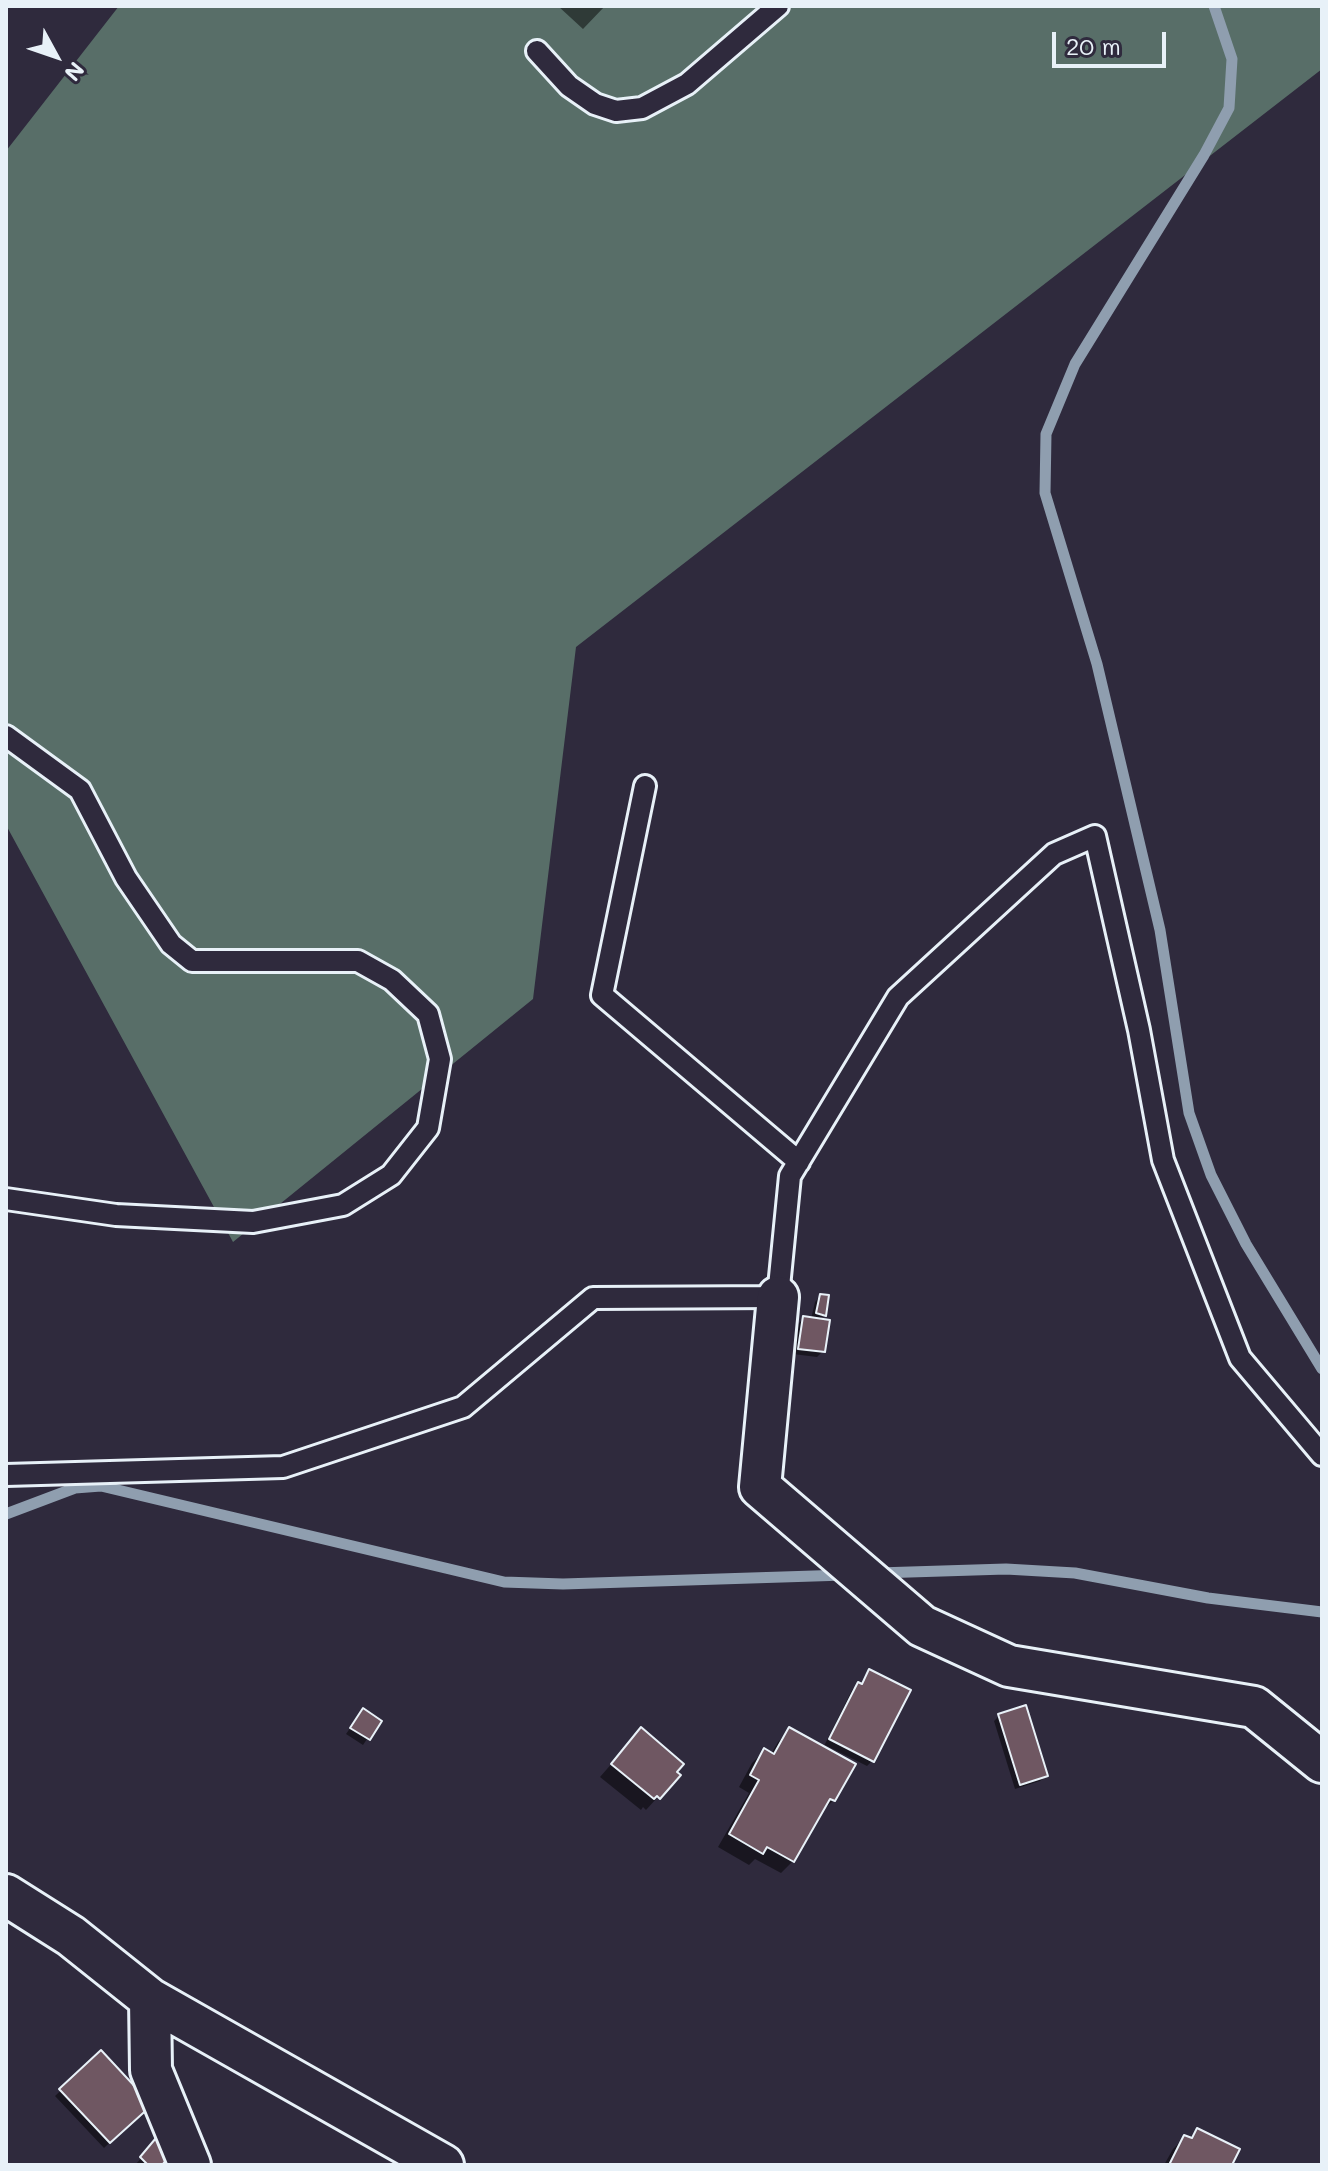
<!DOCTYPE html>
<style>
body{margin:0}
#map{position:relative;width:1328px;height:2171px;overflow:hidden;background:#2f2a3d;font-family:Mali,sans-serif}
canvas{display:block}
.frame{position:absolute;inset:0;border:8px solid #e8f1f8;pointer-events:none}
.north{position:absolute;left:16px;top:16px;width:80px;height:80px;-webkit-text-stroke:6px #2f2a3d;paint-order:stroke;rotate:130deg;font-size:22px;font-weight:700;line-height:32px;text-align:center;color:#e8f1f8}
.north::after{content:'';display:block;margin:auto;width:28px;height:36px;background:#e8f1f8;clip-path:polygon(50% 0,100% 100%,50% 72%,0 100%)}
.scale{position:absolute;left:1052px;top:32px;width:114px;height:36px;box-sizing:border-box;border:4px solid #e8f1f8;border-top:0;padding-left:10px;font-size:24px;line-height:28px;white-space:nowrap;color:#e8f1f8;-webkit-text-stroke:6px #2f2a3d;paint-order:stroke}
</style>
<div id="map">
<canvas width="1328" height="2171"></canvas>
<div class="frame"></div>
<div class="north">N</div>
<div class="scale">20 m</div>
</div>
<script>
const context = document.querySelector('canvas').getContext('2d');
context.lineJoin = 'round';
function paint(path, color) {
  context.fillStyle = color;
  context.fill(path, 'evenodd');
}
function trace(path, color, width, dash) {
  context.strokeStyle = color;
  context.lineWidth = width;
  context.lineCap = dash ? 'butt' : 'round';
  context.setLineDash(dash || []);
  context.stroke(path);
}
paint(new Path2D(`
 M119,6H1322V69L576,647L533,999L233,1242L6,825V151Z`), '#586e68');
paint(new Path2D(`
 M558,6H605L583,29Z
 M820,1296L824,1315L818,1320L823,1351L817,1357L793,1354L798,1324L804,1318L811,1319L815,1302Z
 M869,1671L873,1760L867,1766L825,1745L824,1748L834,1800L821,1812L793,1861L781,1873L755,1859L749,1865L718,1847L749,1793L739,1787L752,1763L764,1751L771,1754L778,1742L790,1730L823,1748L852,1690L858,1684L860,1685Z
 M999,1716L1046,1776L1040,1781L1015,1789L994,1721Z
 M358,1717L379,1721L363,1745L346,1734Z
 M641,1730L678,1775L646,1810L643,1807L641,1810L600,1777Z
 M101,2053L149,2105L104,2148L55,2096Z
 M1197,2130L1230,2165H1164L1173,2149L1185,2137L1189,2139Z
 M156,2141L159,2165H137L136,2164Z`), '#0007');
trace(new Path2D(`
 M1214,6L1232,59L1229,108L1204,155L1075,364L1046,434L1045,493L1097,664L1160,930L1189,1113L1211,1175L1246,1244L1322,1369
 M6,1514L75,1488L101,1486L504,1582L563,1584L845,1575
 M878,1573L1006,1569L1075,1573L1208,1598L1322,1612`), '#8f9eaf', 11);
const building = new Path2D(`
 M820,1294L829,1295L826,1316L816,1313Z
 M803,1316L830,1320L825,1352L798,1349Z
 M869,1669L911,1690L874,1762L829,1739L858,1682L862,1684Z
 M1026,1705L1048,1776L1020,1785L998,1714Z
 M363,1708L382,1721L370,1740L350,1728Z
 M641,1727L684,1764L677,1772L681,1775L660,1799L657,1796L654,1799L611,1764Z
 M789,1727L856,1764L835,1801L830,1799L794,1862L767,1847L763,1854L729,1834L759,1780L750,1775L764,1748L774,1754Z
 M101,2050L152,2105L110,2143L59,2089Z
 M1197,2128L1240,2149L1232,2165H1169L1184,2135L1192,2138Z
 M156,2138L173,2153L162,2165H148L140,2157Z`);
paint(building, '#6f5762');
trace(building, '#e8f1f8', 2);
const lane = new Path2D(`
 M537,51L569,86L595,104L616,111L642,108L687,84L778,6
 M6,736L80,790L126,878L171,944L192,961H358L392,980L428,1014L440,1059L428,1128L391,1175L343,1205L253,1222L116,1215L6,1199
 M645,786L602,995L799,1162
 M6,1475L283,1467L463,1407L593,1298L778,1297L790,1176L898,997L1054,854L1095,836L1139,1030L1163,1160L1240,1358L1322,1455`);
const street = new Path2D(`
 M778,1297L760,1487L922,1626L1009,1666L1254,1707L1322,1762
 M6,1895L71,1936L150,1999L443,2165
 M150,1999L151,2070L190,2165`);
trace(lane, '#e8f1f8', 26);
trace(street, '#e8f1f8', 46);
trace(lane, '#2f2a3d', 20);
trace(street, '#2f2a3d', 40);
</script>
